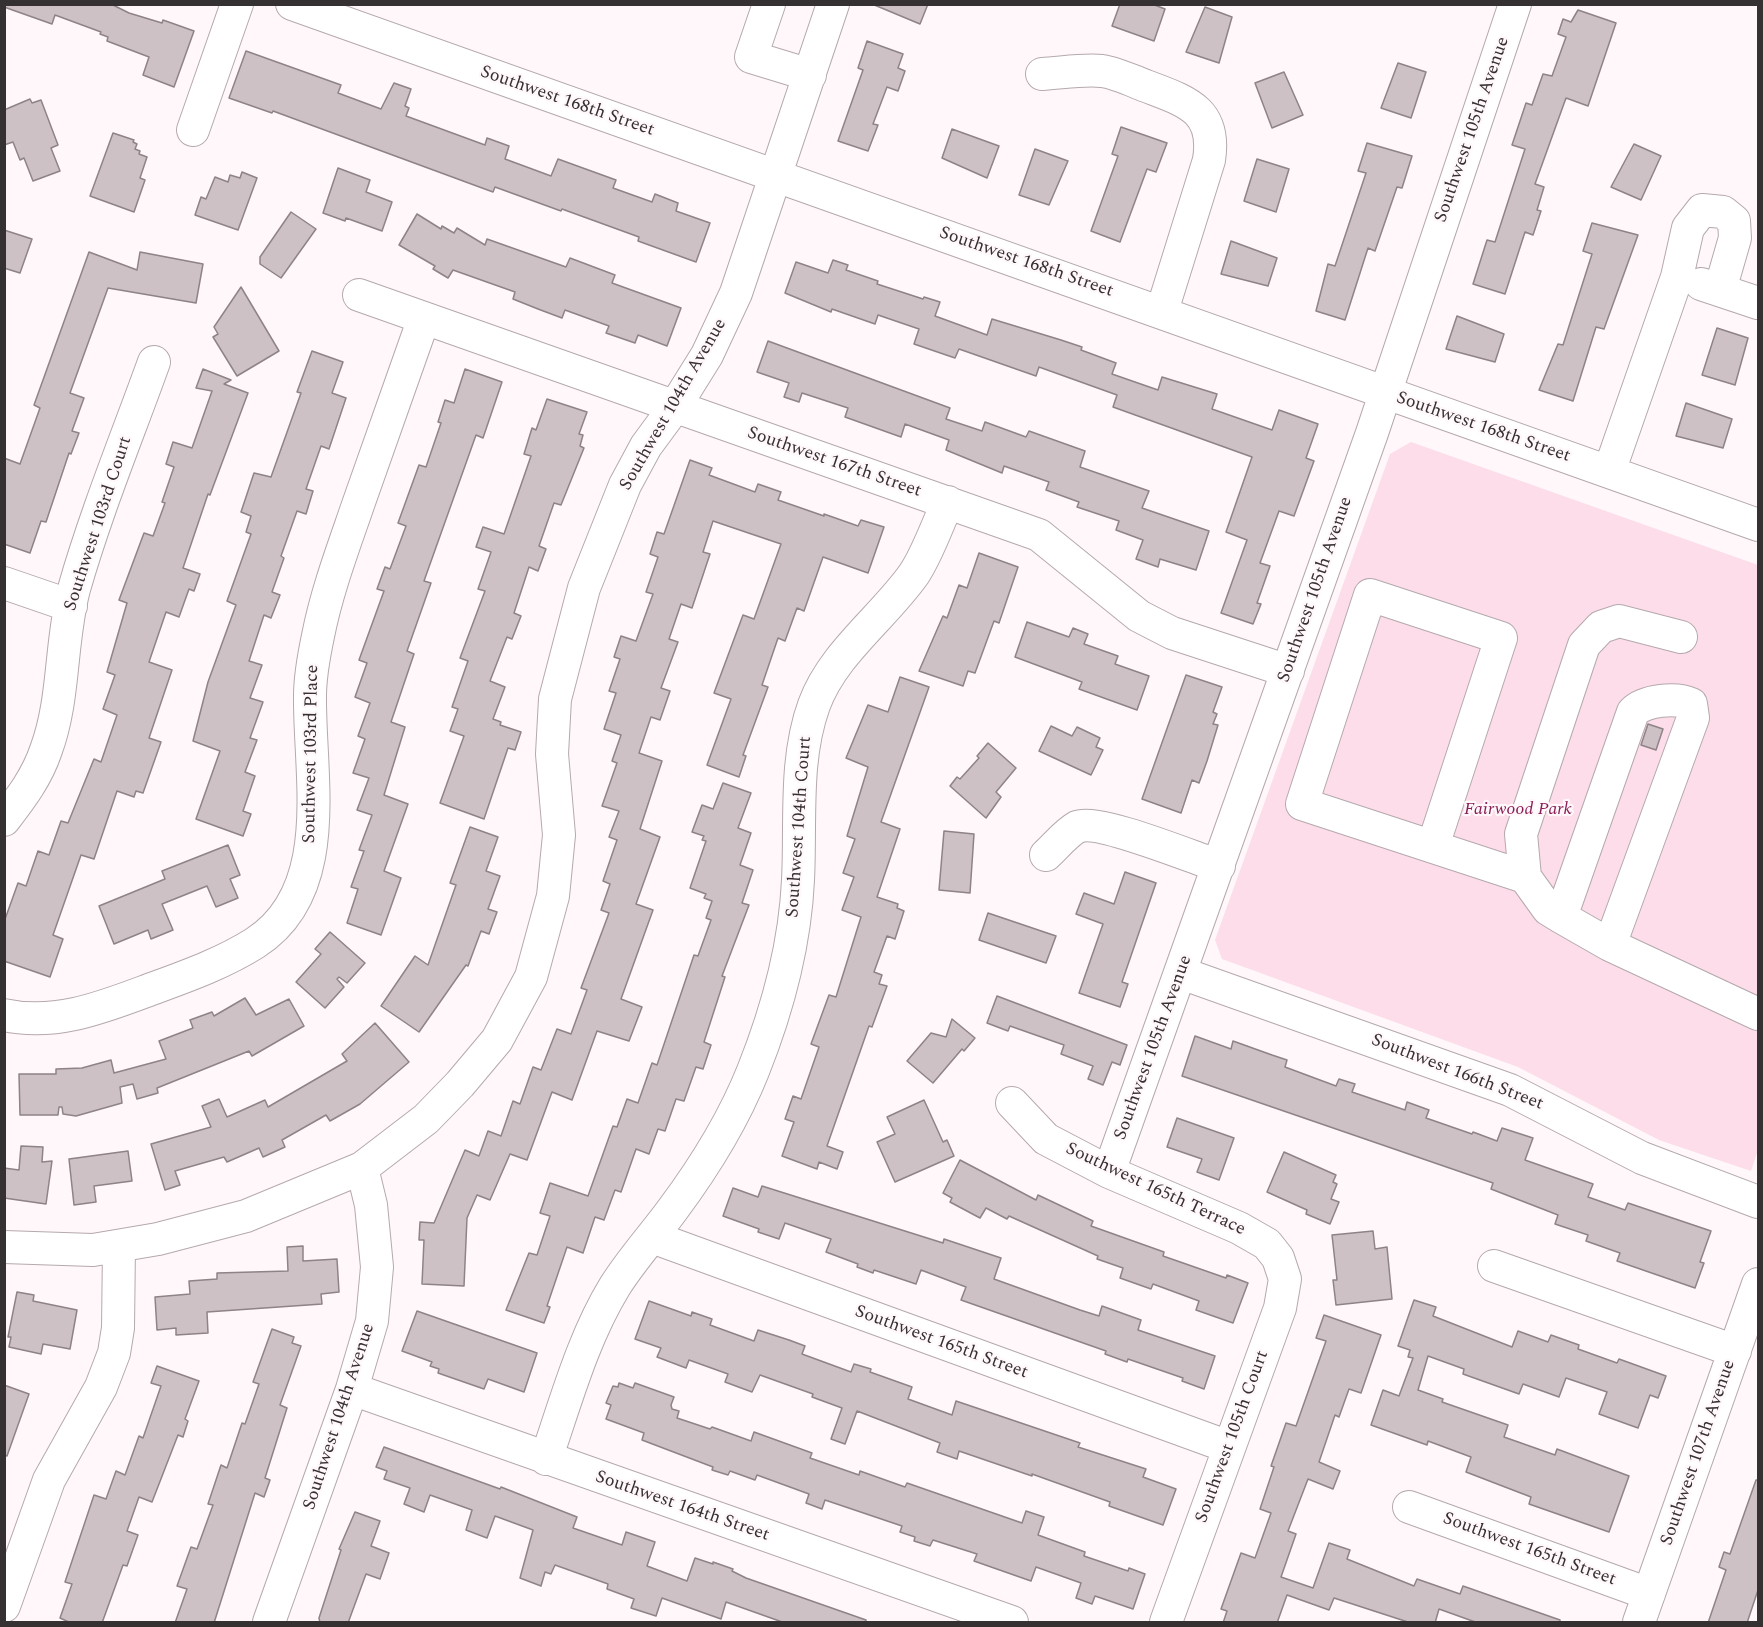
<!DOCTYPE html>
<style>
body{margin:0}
#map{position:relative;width:1763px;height:1627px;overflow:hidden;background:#fff7fa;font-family:Spectral,serif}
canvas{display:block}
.frame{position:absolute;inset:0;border:6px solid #353032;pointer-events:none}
</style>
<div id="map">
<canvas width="1763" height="1627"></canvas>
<div class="frame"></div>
</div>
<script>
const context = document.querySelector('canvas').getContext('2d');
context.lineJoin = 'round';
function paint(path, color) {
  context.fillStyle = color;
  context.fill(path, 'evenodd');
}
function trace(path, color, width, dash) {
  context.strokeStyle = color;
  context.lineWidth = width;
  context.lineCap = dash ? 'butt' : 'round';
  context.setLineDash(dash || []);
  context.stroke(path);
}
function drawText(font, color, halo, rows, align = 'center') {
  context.font = font + ' Spectral,serif';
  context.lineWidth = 4.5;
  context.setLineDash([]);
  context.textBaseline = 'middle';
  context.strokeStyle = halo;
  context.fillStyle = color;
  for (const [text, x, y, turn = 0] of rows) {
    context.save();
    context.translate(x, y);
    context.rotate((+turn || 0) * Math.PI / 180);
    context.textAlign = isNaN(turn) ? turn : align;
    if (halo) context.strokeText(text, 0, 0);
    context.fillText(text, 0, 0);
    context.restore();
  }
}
paint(new Path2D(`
 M1411,442L1758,565V1150L1751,1171L1659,1140L1518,1067L1222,959L1215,940L1390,454Z`), '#fcdde9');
const building = new Path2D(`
 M4,4H111L129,13L162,23L163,20L194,31L174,87L143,75L149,57L107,41L108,37L100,34L101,32L55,15L52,24L4,7Z
 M872,4H928L920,24Z
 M1120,4H1152L1165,9L1154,41L1112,26Z
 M1205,7L1232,17L1219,63L1186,52Z
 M1578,10L1616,23L1588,106L1566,98L1535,184L1544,187L1537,210L1541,211L1533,235L1525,232L1505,294L1473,284L1487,240L1495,242L1525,149L1512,145L1526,103L1532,105L1543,74L1552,76L1566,37L1558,34L1563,19L1571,22Z
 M867,41L903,54L898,68L905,71L898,91L887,87L873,124L878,125L868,151L838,141L863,70L858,68Z
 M246,51L341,85L338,93L381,109L394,83L411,89L405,106L409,108L406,116L485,145L487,138L509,146L505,159L551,176L558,159L616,180L613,188L652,202L655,194L678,203L676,211L710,223L696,262L638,241L639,237L562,209L561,211L495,187L493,192L273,111L272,113L229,98Z
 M1398,63L1426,72L1411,118L1381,108Z
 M1284,72L1303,115L1272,128L1255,83Z
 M30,99L32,103L41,100L58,145L51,148L60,171L33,181L24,158L20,160L13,142L4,145V110Z
 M1121,127L1167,143L1156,172L1147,169L1120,242L1091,231L1118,156L1112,154Z
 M952,129L999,146L987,178L942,158Z
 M113,133L134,140L133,142L137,144L135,149L140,151L139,154L147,157L140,178L145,180L134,212L90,196Z
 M1367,143L1412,156L1402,188L1397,187L1375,251L1368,248L1345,320L1316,311L1328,264L1335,266L1366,173L1358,171Z
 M1634,144L1661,156L1641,200L1611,187Z
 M1035,149L1068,161L1049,205L1019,195Z
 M1257,159L1289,169L1276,212L1244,201Z
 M338,168L370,180L366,192L392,202L382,231L346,218L345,221L323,213Z
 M242,172L257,178L238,230L195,215L201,197L206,199L215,177L228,182L230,175L240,178Z
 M291,212L316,229L281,278L260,264V257Z
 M417,214L441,229L442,226L454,233L457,228L485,245L487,239L566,267L570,258L615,275L612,283L681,308L667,346L638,335L635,343L606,333L609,326L565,310L562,318L538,309L513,299L515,292L453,270L448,278L433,269L435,266L399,245Z
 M1592,223L1638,235L1604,329L1596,327L1573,401L1539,390L1558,344L1563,345L1592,254L1583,251Z
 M4,230L32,239L20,273L4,268Z
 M1231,241L1277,258L1268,286L1221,274Z
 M89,252L137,270L140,252L203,264L196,303L108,288L70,393L84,398L72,431L79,433L71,454L69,453L46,522L41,521L30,553L4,544V458L20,464L40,408L34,405Z
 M833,260L848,265L846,270L878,281L877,284L923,299L924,297L940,302L935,316L987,335L992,319L1061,340L1082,347L1081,350L1116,363L1112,374L1158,390L1162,377L1217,394L1212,409L1272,430L1279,410L1318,424L1306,458L1314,461L1294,516L1279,511L1260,563L1270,566L1257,603L1261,604L1253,624L1221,613L1247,540L1226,532L1252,457L1113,407L1117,395L1039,367L1036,376L959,349L955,358L914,344L919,329L878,315L875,324L832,309L831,312L785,293L796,262L828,273Z
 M241,287L279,351L237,376L213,337L218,334L214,327Z
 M1457,316L1504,334L1495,362L1446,349Z
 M1717,328L1748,338L1735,385L1702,375Z
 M768,341L950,408L946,419L982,431L985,422L1026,437L1029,431L1085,451L1080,467L1149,491L1142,508L1209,531L1196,570L1160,559L1158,567L1136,559L1143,540L1116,530L1119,521L1077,507L1079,502L1046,490L1049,482L1004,466L1002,473L946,450L949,440L905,424L901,437L845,417L848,408L802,393L799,402L784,397L789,383L757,372Z
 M312,351L343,362L332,393L346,398L329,449L321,446L306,489L313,491L306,514L297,511L281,556L284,558L272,592L280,595L271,618L264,615L249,661L262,665L250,698L263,702L250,738L257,740L245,772L255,776L243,811L251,814L243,836L196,819L220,751L193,741L208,682L236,605L227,601L251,534L246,532L251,516L241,512L254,473L271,477L301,393L297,392Z
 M203,369L231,380L224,384L248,393L210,495L208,494L183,568L200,574L194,591L189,589L179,617L166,612L149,662L172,670L149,738L161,742L143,793L136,791L134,797L117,791L94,859L81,855L53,935L63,939L50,977L4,961V922L18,883L26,886L38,851L49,855L61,821L68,823L94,759L101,762L117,715L103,709L115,675L107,672L127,603L119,600L144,533L153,536L165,503L162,502L174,467L166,464L173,442L192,448L212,391L196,388Z
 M465,369L502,382L483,438L476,435L424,581L431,583L407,651L414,654L391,722L405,727L384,795L408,804L384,871L401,878L381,935L347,923L358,889L351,887L364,851L359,850L372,815L357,810L369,778L353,773L365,739L358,736L370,703L355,697L367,663L359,660L384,591L377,589L385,567L390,569L406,526L398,523L419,465L426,467L441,423L438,422L445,400L454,403Z
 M547,399L587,412L579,434L583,435L580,446L584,448L561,505L554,503L539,546L546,549L538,571L529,567L514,613L521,616L512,639L507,637L490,681L505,687L493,719L501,722L500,725L521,732L515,750L508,748L484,819L440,803L464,736L450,731L458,709L452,707L468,661L460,658L485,591L478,589L491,552L476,547L483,527L504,534L531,456L524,454L532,428L536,430Z
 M1686,403L1732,419L1723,448L1676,436Z
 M690,460L712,468L709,475L755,492L758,484L781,492L778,500L824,516V514L858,526L861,520L884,527L868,573L823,557L804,611L797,608L785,641L778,638L762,685L768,687L743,755L746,756L739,777L707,765L731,699L714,693L743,615L754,619L781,544L713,521L703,552L710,554L692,608L681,604L669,639L678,642L661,688L670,691L660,720L651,717L639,753L662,761L640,829L660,837L636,904L653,910L621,999L642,1007L629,1041L597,1031L572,1100L552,1092L527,1160L510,1154L490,1200L477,1195L467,1218L464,1286L422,1284L424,1240H419L420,1222L434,1223L465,1150L479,1156L488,1131L501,1136L513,1101L520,1104L533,1067L541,1070L557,1029L571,1034L587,990L581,988L609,913L601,910L610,884L603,881L617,840L609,837L619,811L602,806L617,763L612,761L621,735L604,729L616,693L609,691L620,659L614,657L621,636L636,641L653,594L646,592L658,557L650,554L657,532L664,534Z
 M979,553L1018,567L999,623L994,621L975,673L968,671L963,686L919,671L943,616L947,618L959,585L967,588Z
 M1027,622L1069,637L1073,628L1088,634L1084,644L1118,656L1115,664L1149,676L1137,710L1079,689L1082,682L1015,657Z
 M1186,675L1222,687L1213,712L1217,714L1213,724L1218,725L1207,761L1199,783L1192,780L1181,813L1142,799Z
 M900,677L929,687L881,822L900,829L877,897L898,904L897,908L904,911L895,939L887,936L874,972L882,975L879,984L887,986L872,1027L869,1026L827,1146L843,1152L837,1169L819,1162L817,1169L782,1156L794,1122L785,1119L793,1096L801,1099L819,1047L811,1044L829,995L836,997L861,917L842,910L854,877L843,873L855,839L847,836L868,767L846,758L868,705L888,712Z
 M1648,724L1663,729L1656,750L1641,745Z
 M1051,726L1072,736L1077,727L1100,738L1096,747L1103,750L1091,775L1039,751Z
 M988,743L1016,768L996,792L1001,797L986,818L950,786L957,777L960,779L979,758L977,756Z
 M723,783L751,793L738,828L751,833L740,865L753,870L742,903L749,905L722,976L725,977L704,1042L711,1045L703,1069L696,1067L684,1101L676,1099L665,1131L658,1129L649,1154L636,1149L621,1192L615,1190L604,1220L595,1217L583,1253L567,1247L547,1306L550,1307L544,1323L506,1310L529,1253L537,1255L550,1216L540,1213L550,1183L588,1196L613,1126L617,1127L627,1099L638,1103L652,1063L657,1065L694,955L698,956L711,920L706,918L712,901L704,898L706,894L690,888L706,841L702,840L704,836L692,832L702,805L713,809Z
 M470,827L498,837L486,871L500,876L488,909L497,912L489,934L481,931L468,966L466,965L419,1032L381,1006L415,956L428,965L456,885L450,883Z
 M944,831L974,834L970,893L939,890Z
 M228,845L240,875L230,879L238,898L216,907L207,886L162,904L173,930L151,939L148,930L114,944L99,906L165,879L162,871Z
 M1125,872L1156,883L1122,982L1128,984L1120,1007L1079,993L1103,924L1076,914L1084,893L1114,904Z
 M988,913L1056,936L1046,963L979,940Z
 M330,932L365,963L347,983L339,977L337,979L344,987L325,1008L296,982L321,954L315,949Z
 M997,996L1127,1045L1120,1065L1112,1062L1103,1085L1088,1079L1093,1066L1061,1054L1064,1045L1010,1026L1008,1031L987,1023Z
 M245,998L256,1015L289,999L304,1026L252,1056L249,1051L157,1088L158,1093L137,1099L133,1084L120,1087L122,1103L76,1116L63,1114L62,1107H59L58,1115H20L19,1074H56V1069L82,1068L111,1060L114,1073L166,1059L159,1041L193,1028L190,1020L212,1012L214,1016Z
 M952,1019L975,1038L964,1051L962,1049L933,1083L907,1061L931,1033L946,1037Z
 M375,1023L409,1062L360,1104L330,1121L326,1115L282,1140L285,1147L263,1157L259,1148L227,1162L224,1157L175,1171L180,1185L165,1190L151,1144L211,1127L202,1106L219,1099L227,1117L265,1100L268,1107L347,1061L342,1054Z
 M1195,1036L1231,1049L1233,1041L1272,1055L1287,1060L1285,1067L1336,1086L1339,1079L1355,1084L1352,1092L1405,1110L1407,1102L1429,1110L1426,1118L1472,1134L1473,1132L1497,1141L1502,1128L1533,1138L1525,1160L1593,1184L1588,1197L1625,1210L1628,1203L1711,1231L1700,1262L1704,1263L1695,1288L1617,1261L1620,1253L1586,1241L1588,1235L1555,1224L1558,1215L1491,1189L1493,1183L1182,1076Z
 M924,1100L943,1142L947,1140L954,1156L895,1182L877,1142L895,1134L887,1117Z
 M1177,1118L1234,1138L1219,1180L1197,1172L1202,1159L1167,1147Z
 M21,1146L43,1147L42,1162L52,1161L46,1204L4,1198V1168L19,1170Z
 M128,1151L132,1181L94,1186L96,1202L74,1205L69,1159Z
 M1284,1152L1336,1175L1333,1182L1337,1184L1331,1199L1339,1202L1330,1224L1306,1214L1307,1210L1267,1192Z
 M960,1160L1036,1200L1038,1195L1093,1221L1091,1226L1164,1252L1163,1256L1226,1278L1227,1275L1248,1283L1233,1323L1196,1310L1199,1301L1153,1284L1151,1289L1120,1278L1123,1268L1097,1259L1098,1256L1009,1216L1007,1219L986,1208L980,1218L950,1202L952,1198L943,1193Z
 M762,1186L943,1243L944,1239L1001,1258L994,1279L1080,1310L1099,1316L1102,1306L1141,1320L1138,1330L1215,1356L1204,1389L1182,1381L1183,1378L1128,1359L1127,1362L1105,1354L1106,1351L961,1300L966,1287L921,1270L916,1284L874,1270L873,1273L857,1267L858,1264L826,1252L831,1239L785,1223L779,1239L758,1232L759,1229L723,1216L733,1188L758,1197Z
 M1373,1231L1375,1249L1387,1247L1392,1299L1336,1305L1333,1280H1337L1332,1235Z
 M303,1246V1261L337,1259L339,1292L321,1294L322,1304L207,1312L208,1333L176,1335V1328L157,1330L155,1297L190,1294L189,1281L217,1279V1273L288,1271L287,1247Z
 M17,1292L34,1295L33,1301L77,1310L70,1349L43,1344L41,1354L9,1347L11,1337H8Z
 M1414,1300L1436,1307L1433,1316L1512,1347L1518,1331L1548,1342L1551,1335L1579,1345L1578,1349L1617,1363L1619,1359L1666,1376L1658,1398L1650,1395L1638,1428L1599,1414L1607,1392L1566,1378L1559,1397L1523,1384L1519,1394L1463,1374L1464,1369L1428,1356L1418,1390L1443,1399L1442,1402L1508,1425L1504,1437L1555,1455L1557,1449L1629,1476L1609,1532L1529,1504L1531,1497L1466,1472L1471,1457L1428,1441L1427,1445L1371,1425L1383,1390L1399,1396L1413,1358L1408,1357L1410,1350L1398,1346Z
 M649,1301L691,1316L692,1312L712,1319L710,1325L754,1341L758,1330L789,1340L805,1346L802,1354L851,1372L854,1364L871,1369L870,1372L912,1387L908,1399L952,1415L956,1401L1080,1443L1078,1447L1146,1469L1143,1477L1176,1489L1163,1525L1109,1506L1110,1502L1032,1474V1476L959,1451L957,1459L937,1452L940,1443L857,1411L845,1444L831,1439L842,1408L812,1397L813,1394L760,1375L752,1392L725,1382L728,1374L689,1360L686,1368L657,1357L661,1348L635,1339Z
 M417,1311L537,1353L524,1392L488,1379L484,1389L438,1373L439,1369L430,1366L432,1362L402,1351Z
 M1324,1315L1381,1335L1361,1393L1349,1389L1339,1417L1335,1415L1319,1462L1340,1471L1333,1489L1308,1479L1288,1531L1296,1534L1281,1577L1313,1588L1329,1543L1350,1550L1347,1559L1414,1586L1417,1579L1460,1594L1463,1586L1560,1620V1623H1478L1439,1609L1435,1623H1411L1334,1598L1329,1610L1287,1595L1277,1623H1223L1227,1611L1221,1609L1241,1553L1255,1558L1271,1513L1260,1509L1274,1467L1271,1466L1286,1423L1296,1426L1326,1341L1316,1338Z
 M272,1329L294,1337L292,1343L301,1346L280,1405L287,1408L265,1478L270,1480L264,1497L255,1493L214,1623H175L187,1589L177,1586L191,1547L197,1549L213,1505L208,1504L221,1465L227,1468L242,1423L245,1424L259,1384L253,1382Z
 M157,1366L199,1381L185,1419L188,1421L183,1437L178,1435L152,1502L139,1497L127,1531L138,1535L127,1566L123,1565L102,1623H71L60,1618L72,1584L65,1582L94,1495L106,1499L116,1471L125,1475L139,1436L143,1438L161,1386L151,1383Z
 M619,1383L633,1388L635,1383L674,1397L671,1405L672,1409L679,1411L677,1418L710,1429L712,1427L751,1441L754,1432L812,1453L810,1458L859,1475L860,1471L905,1487L907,1483L1022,1523L1026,1511L1044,1517L1038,1535L1085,1552L1084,1556L1128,1571L1129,1568L1145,1574L1133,1609L1095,1596L1092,1604L1076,1598L1081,1583L1036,1567L1031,1581L974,1561L977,1554L933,1540L930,1546L914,1541L915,1537L900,1532L902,1526L825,1500L822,1509L806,1503L809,1494L757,1475L755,1480L730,1471L728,1475L712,1470L713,1467L642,1440L644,1433L606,1419L611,1405L606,1403L613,1386L618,1387Z
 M4,1385L29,1394L7,1456L4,1455Z
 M384,1447L500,1489L501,1487L577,1517L573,1528L622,1545L626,1532L655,1542L647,1566L687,1581L695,1558L713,1564V1562L733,1569L732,1571L746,1578L866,1620V1623H785L726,1602L721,1619L662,1598L656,1616L631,1608L634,1599L607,1589L608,1584L555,1565L551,1574L545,1572L541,1586L520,1578L533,1530L495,1516L487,1538L466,1530L472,1510L430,1495L424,1512L404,1504L410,1488L384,1479L387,1471L376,1467Z
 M1756,1480H1758V1590L1747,1623H1708L1726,1570L1719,1567L1724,1552L1730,1554Z
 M355,1512L380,1521L371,1546L389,1553L380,1579L366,1574L348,1623H320L319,1618L341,1550L339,1549Z`);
paint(building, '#cec1c6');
trace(building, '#8e8387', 1.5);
const minor = new Path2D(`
 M292,4L1758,525
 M769,4L751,57L810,75
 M1042,74C1061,73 1083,69 1102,71C1116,73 1133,81 1146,86C1185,101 1217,109 1209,160L1162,311
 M193,130L237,4
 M1701,284L1758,303
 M359,295L1039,535L1139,616L1172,633L1288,671
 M1609,472L1677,277L1688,228L1702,210L1723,212L1734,221L1735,238L1720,290
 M4,583L71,606
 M1681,637L1619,621L1601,627L1584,645L1521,834L1525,877L1548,909L1561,917L1610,945L1758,1014
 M4,820C21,798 37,777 46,750C65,699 60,642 74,589C96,512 127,437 154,362
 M1433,846L1501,638L1370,595L1302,804L1525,877
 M1046,855C1055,847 1066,833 1077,827C1098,818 1194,858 1219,866
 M1561,917L1633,712C1645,700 1676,697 1691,704L1693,718L1610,945
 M1181,973L1510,1090L1642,1158L1758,1202
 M4,1015C58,1027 108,1005 157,987C190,975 225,962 255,943C336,891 309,776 310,696C310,676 314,655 318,636C327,590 344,546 359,502C381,441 402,379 424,318
 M1012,1103L1046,1139L1109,1172L1239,1228L1267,1244L1278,1258L1285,1279L1280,1308L1166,1622
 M1109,1172L1372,433L1515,4
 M652,1237L1229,1447
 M4,1247L93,1250L158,1239L246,1216L362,1168L426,1119L460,1084L497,1040L531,977L553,896L559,835L552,754L555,699L584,588L625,485L646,446L674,408L707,355L736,293L833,4
 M1494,1266L1735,1351
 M352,1389L1012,1622
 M546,1459C566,1401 583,1338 615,1286C632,1259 654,1235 673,1209C705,1166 733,1121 753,1071C777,1011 795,945 798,880C801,822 794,760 814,705C833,653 883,618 914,574C928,553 937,525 948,502
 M1409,1507L1649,1594
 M4,1606L49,1480L101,1387L114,1353L118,1328L119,1246
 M269,1622L352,1389L372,1321L377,1267L371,1205L362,1168
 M1639,1622L1758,1284`);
trace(minor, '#b5a9ad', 34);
trace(minor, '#fff', 32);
drawText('18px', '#353032', '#fff7fa', [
 ["Southwest 168th Street",567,102,19],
 ["Southwest 105th Avenue",1473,130,-71],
 ["Southwest 168th Street",1026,263,19],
 ["Southwest 104th Avenue",674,405,-60],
 ["Southwest 168th Street",1483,428,19],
 ["Southwest 167th Street",834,463,19],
 ["Southwest 103rd Court",99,524,-72],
 ["Southwest 105th Avenue",1316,590,-71],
 ["Southwest 103rd Place",312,754,-89],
 ["Southwest 104th Court",800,827,-86],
 ["Southwest 105th Avenue",1154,1048,-70],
 ["Southwest 166th Street",1457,1073,21],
 ["Southwest 165th Terrace",1155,1190,25],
 ["Southwest 165th Street",941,1343,20],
 ["Southwest 104th Avenue",340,1417,-72],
 ["Southwest 105th Court",1233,1437,-70],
 ["Southwest 107th Avenue",1699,1453,-71],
 ["Southwest 164th Street",682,1507,19],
 ["Southwest 165th Street",1529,1550,20]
]);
drawText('italic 18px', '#891f56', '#fff7fa', [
 ["Fairwood Park",1518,810]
]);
</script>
